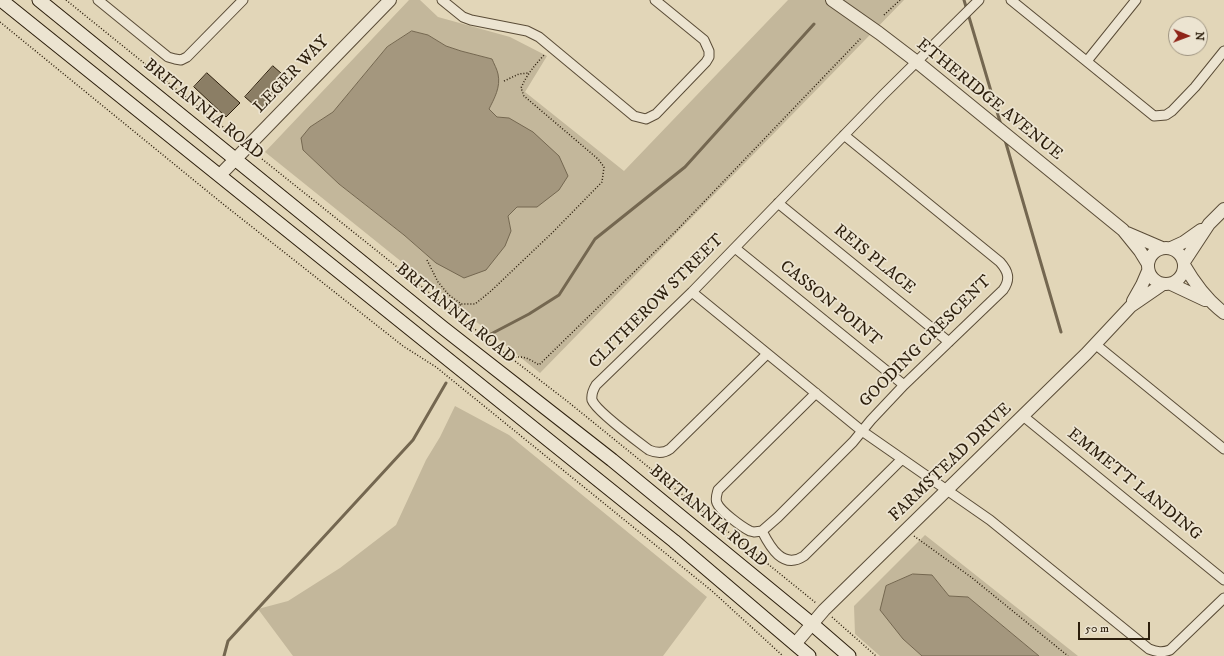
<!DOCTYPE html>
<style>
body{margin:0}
#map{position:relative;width:1224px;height:656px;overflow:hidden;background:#e2d6b8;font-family:"IM FELL DW Pica",serif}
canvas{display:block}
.north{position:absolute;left:1168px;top:16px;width:40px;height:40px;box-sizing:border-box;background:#ece4d1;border:1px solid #9f9582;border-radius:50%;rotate:91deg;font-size:11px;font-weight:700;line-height:16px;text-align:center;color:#2c1e0c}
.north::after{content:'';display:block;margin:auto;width:14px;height:18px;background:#8f2418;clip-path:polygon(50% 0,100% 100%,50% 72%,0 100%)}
.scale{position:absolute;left:1078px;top:622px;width:72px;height:18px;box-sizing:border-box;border:2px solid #2c1e0c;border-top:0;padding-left:5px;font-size:12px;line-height:14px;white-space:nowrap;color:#2c1e0c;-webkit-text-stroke:3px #ece4d1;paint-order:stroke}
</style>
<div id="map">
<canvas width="1224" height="656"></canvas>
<div class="north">N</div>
<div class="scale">50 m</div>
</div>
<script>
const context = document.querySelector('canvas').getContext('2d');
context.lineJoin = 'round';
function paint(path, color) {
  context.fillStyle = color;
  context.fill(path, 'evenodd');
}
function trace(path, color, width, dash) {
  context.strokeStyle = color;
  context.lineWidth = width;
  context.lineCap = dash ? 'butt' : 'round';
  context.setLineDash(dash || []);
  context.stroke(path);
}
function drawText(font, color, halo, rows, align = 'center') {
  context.font = font + ' "IM FELL DW Pica",serif';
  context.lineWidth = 3.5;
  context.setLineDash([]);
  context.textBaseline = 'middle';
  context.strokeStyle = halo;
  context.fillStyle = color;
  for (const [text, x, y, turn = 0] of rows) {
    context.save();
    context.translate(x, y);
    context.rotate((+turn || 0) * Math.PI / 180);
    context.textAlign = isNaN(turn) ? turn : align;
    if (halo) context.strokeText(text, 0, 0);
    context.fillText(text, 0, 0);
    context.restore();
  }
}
paint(new Path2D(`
 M409,0H420L438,17L510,37L547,56L525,92L624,171L788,0H904L540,373L265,152ZM413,31L428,35L446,46L461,51L492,59L496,95L489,109L497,117L509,118L537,207H517L508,216L511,231L436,263L404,235L339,184L303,150L310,127L333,112L387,47Z
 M455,406L509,435L707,597L663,656H293L258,609L288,601L340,568L396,525L426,460L440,437Z
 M925,535L1078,656H1039L968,597L949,596L932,575L903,639L922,656H880L855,634L854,606Z`), '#c3b79b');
const water = new Path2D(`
 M412,31L428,35L446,46L461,51L492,59C494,64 497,69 498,74C501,87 494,99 489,109L497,117L509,118L533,132L559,156L568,176L559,190L537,207H517L508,216L511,231L505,246L486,270L464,278L436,263L404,235L339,184L303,150L301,138L310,127L333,112L387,47Z
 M913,574L932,575L949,596L968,597L1039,656H922L903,639L880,610L886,586Z`);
paint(water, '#a4977e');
trace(water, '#746750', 1);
trace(new Path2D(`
 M964,0L1001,125
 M1005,140L1061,332
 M489,335L529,314L559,295L595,239L685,167L814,24
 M224,656L228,641L413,440L446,383`), '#746750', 3);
const building = new Path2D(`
 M273,66L290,81L262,112L245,97Z
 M207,73L240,103L226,117L194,87Z`);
paint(building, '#8b7e65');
trace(building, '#2c1e0c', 1);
const minor = new Path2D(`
 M98,0L168,57L175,59L181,60L187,57L243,0
 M442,0L463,17L471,20L527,31L539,37L634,116L646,119L656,114L706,62L709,57V51L704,40L655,0
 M1011,0L1154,116L1166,115L1172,111L1195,87L1224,51
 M1087,61L1136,0
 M778,203L949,342
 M735,248L904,385
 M692,292L862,431L990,520L1149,649C1157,652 1162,653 1170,650L1224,598
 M1095,344L1224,449
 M767,354L670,449C663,454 656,453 649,450C637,441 596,411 592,400C591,394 593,390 596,385L692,292L883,95L979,0
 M816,393L718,490C717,494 715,499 717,503C720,511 742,527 750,531L754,532L762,531L778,517L853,442L871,420L904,385L1003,290C1011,279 1008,271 1000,262L844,135
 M1023,416L1224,580
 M762,531C770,547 783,570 804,556L902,459`);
const tertiary = new Path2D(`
 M832,0L879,33L917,62L1123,230L1140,251L1148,264
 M220,175L390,0
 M1127,233L1162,248
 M1148 266a18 18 0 1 1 36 0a18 18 0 1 1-36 0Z
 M1171,248L1184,242L1201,230
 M1184,262L1209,224L1224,209
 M1184,265C1195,284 1207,300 1224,313
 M1171,284L1205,300
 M1133,301L1142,285L1148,271
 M795,644L824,610L1086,354L1131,306L1163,284`);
const secondary = new Path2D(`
 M1,0L674,541L809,656
 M39,0L442,327L612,460L812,624L849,656`);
trace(minor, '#5a4c37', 11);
trace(tertiary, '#5a4c37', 14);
trace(secondary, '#2c1e0c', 15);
trace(new Path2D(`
 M66,0L233,135
 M884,15L900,0
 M0,22L223,204L403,346L436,367L712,591L783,656
 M504,81L519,74L528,73
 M262,159L511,358L567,401L816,603
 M427,260L438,282L449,295L461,304H475L491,291L552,233L602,182L604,167L598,159L524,96L521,88C527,74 535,65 545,54
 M454,312L461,304
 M512,358C524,355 529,359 539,365L676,231L861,38
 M914,536L971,577L1068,656
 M832,617L876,656`), '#2c1e0c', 1.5, [1, 2]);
trace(minor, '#ece4d1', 9);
trace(tertiary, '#ece4d1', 12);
trace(secondary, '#ece4d1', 13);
drawText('17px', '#2c1e0c', '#ece4d1', [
 ["LEGER WAY",292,75,-46],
 ["ETHERIDGE AVENUE",989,100,39],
 ["BRITANNIA ROAD",203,110,39],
 ["REIS PLACE",874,260,39],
 ["CLITHEROW STREET",657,302,-45],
 ["CASSON POINT",830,304,39],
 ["BRITANNIA ROAD",455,314,39],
 ["GOODING CRESCENT",926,342,-45],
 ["FARMSTEAD DRIVE",951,463,-44],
 ["EMMETT LANDING",1134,485,39],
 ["BRITANNIA ROAD",708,517,40]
]);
</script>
